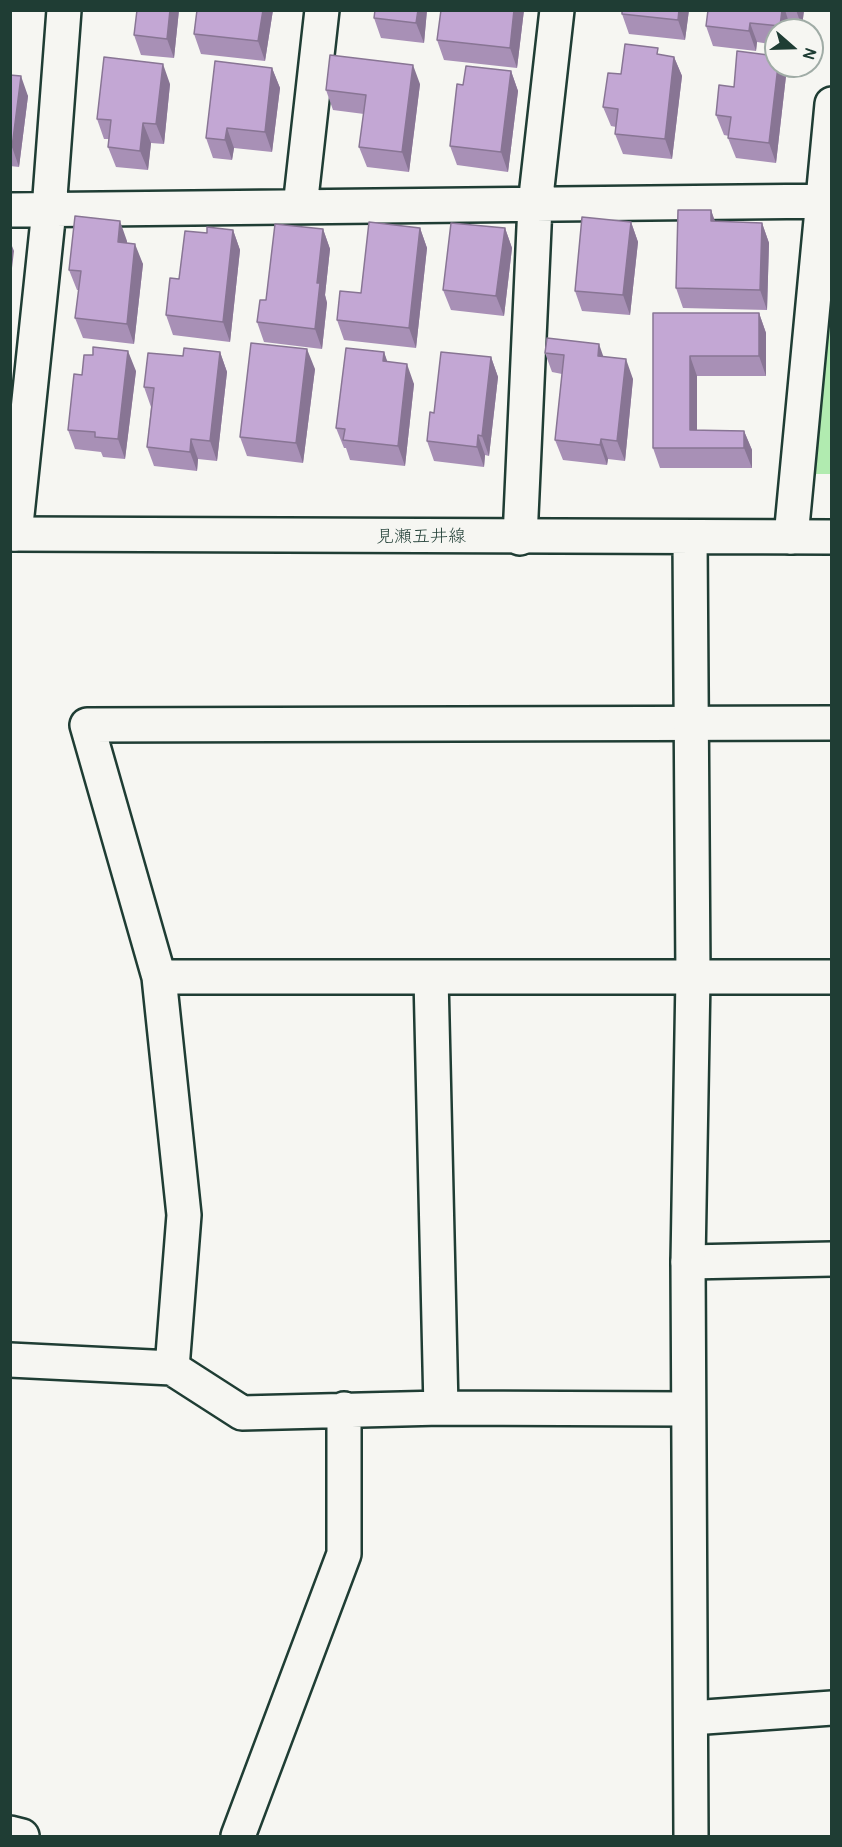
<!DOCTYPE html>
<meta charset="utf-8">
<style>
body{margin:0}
#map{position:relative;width:842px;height:1847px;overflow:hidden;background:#f6f6f2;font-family:Pangolin,sans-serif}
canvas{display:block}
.frame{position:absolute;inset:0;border:12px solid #1f3d34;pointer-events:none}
.north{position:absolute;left:764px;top:18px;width:60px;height:60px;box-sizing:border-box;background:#f6f6f2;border:2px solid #a0aca6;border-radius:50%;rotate:110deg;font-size:16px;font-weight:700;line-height:24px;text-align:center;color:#1f3d34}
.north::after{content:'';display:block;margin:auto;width:21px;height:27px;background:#1f3d34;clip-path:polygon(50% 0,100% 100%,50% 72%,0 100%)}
</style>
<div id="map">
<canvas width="842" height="1847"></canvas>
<div class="frame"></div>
<div class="north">N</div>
</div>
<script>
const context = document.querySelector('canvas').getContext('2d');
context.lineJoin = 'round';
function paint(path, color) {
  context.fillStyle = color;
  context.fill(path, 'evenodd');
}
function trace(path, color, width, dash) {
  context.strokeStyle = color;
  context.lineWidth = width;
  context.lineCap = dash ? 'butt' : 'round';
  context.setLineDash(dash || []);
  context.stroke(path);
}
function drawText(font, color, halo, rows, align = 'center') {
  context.font = font + ' Pangolin,"Klee One",sans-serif';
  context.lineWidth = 6;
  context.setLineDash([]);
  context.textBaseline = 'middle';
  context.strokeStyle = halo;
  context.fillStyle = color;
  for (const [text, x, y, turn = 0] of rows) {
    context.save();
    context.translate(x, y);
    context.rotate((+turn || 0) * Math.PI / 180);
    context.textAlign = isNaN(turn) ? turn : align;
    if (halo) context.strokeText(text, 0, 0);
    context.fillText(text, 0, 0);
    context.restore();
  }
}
paint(new Path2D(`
 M831,245V474H813Z`), '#b1ebb0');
const street = new Path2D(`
 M300,207L322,10
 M10,210L832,201
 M15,534L49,210L64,10
 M791,537L832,104
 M520,538L535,205L557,10
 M159,977H832
 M431,977L441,1408
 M688,1262L832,1259
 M10,1360L172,1368
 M688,1409L441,1408L242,1413L172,1368L184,1215L159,977L87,725L832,723
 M691,1718L832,1708
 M10,1833L22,1836
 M238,1836L344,1554V1409`);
const secondary = new Path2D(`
 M10,534L832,537
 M690,538L693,977L688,1262L691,1836`);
trace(street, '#1f3d34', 38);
trace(secondary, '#1f3d34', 38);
trace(street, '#f6f6f2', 33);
trace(secondary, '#f6f6f2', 33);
paint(new Path2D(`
 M179,10L174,58L141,55L134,35Z
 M197,10H273L265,61L201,54L194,34Z
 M375,10H427L424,43L381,38L374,18Z
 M524,10L517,68L444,60L437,40Z
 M689,10L685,40L629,34L622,14Z
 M708,10H804L802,27L790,26V30H776V45L757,42L756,51L713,46L706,26Z
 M660,55L674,57L682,76L672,159L623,154L615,134L616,127L611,126L603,107L621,74Z
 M272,68L280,88L272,152L234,148L232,160L213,158L206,138Z
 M511,71L518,91L508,172L457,165L450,146L463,85Z
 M10,75L28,96L19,167L10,166Z
 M786,76L776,163L736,158L728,138L729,136L724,135L716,115L734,87Z
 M170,84L164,144L151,143L148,170L116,167L108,147L109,139H104L97,119Z
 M420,84L409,172L367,167L359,147L364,114L333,110L326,90Z
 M711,210L715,222L762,223L769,243L767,310L683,308L676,288Z
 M631,222L638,242L630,315L582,311L575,291Z
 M420,228L427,248L416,348L344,340L337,320Z
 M505,228L512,248L504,316L451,310L443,290Z
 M323,229L330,249L325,295L327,303L322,349L264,342L257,322L266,300Z
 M233,230L240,250L230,342L173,335L166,315L179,279L207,233Z
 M127,241V243L143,264L134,344L83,338L75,318L79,290H77L69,270Z
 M653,313H759L766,333V376H697V430L744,431L752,450V468H660L653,448Z
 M220,352L227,372L217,461L198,459L197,471L154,466L147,447L151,407L144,387L183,356Z
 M384,352L387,362L414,384L405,466L350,460L346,448H344L336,428Z
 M545,353L604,357L633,379L625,461L608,459L607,465L563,460L555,440L562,374L552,372Z
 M491,357L498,377L489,456L485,455L484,467L434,461L427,441L434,413Z
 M315,369L303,463L247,456L240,437Z
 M136,371L125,459L103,457L101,452L75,449L68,430L82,375Z`), '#a890b6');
paint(new Path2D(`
 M170,10H179L174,58L167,39Z
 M263,10H273L265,61L258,41Z
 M418,10H427L424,43L416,23Z
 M514,10H524L517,68L510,48Z
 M679,10H689L685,40L678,20Z
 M782,10H785L790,26V30H781L780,26Z
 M796,10H804L802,27Z
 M750,23L757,42L756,51L749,31Z
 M674,57L682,76L672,159L665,139Z
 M163,64L170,84L164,144L156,124Z
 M413,65L420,84L409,172L402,152Z
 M778,66H783L786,76L776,163L769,143Z
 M272,68L280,88L272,152L265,132Z
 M511,71L518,91L508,172L501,152Z
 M21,76L28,96L19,167L12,147Z
 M143,123L151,143L148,170L140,151Z
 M227,128L234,148L232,160L225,140Z
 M711,210L718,230L711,221Z
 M120,221L127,241L125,262L118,242Z
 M631,222L638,242L630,315L623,295Z
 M762,223L769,243L767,310L760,290Z
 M420,228L427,248L416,348L409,328Z
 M505,228L512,248L504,316L496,296Z
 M323,229L330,249L325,295L327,303L322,349L315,329L317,283Z
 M233,230L240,250L230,342L223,322Z
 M10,241L14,251L10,285Z
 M135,244L143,264L134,344L127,324Z
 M759,313L766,333V376L759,356Z
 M599,344L606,364L598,356Z
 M307,349L315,369L303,463L296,443Z
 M128,351L136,371L125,459L118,439Z
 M220,352L227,372L217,461L210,441Z
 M384,352L391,372L383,361Z
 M690,356L697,376V448L690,430Z
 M491,357L498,377L489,456L482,436Z
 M626,359L633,379L625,461L617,441Z
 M407,364L414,384L405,466L398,446Z
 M744,431L752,450V468L744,448Z
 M478,435L485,455L484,467L477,447Z
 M191,439L198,459L197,471L190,452Z
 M601,439L608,459L607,465L600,445Z`), '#887594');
const building = new Path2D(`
 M137,10H170L167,39L134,35Z
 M197,10H263L258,41L194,34Z
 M375,10H418L416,23L374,18Z
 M441,10H514L510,48L437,40Z
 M622,10H679L678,20L622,14Z
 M708,10H782L780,26L750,23L749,31L706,26Z
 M625,44L658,48L657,54L674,57L665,139L615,134L618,109L603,107L608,73L621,74Z
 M737,51L776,56V66H778L769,143L728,138L731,117L716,115L719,85L734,87Z
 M330,55L413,65L402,152L359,147L366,95L326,90Z
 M104,57L163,64L156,124L143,123L140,151L108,147L111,120L97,119Z
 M215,61L272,68L265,132L227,128L225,140L206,138Z
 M466,66L511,71L501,152L450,146L457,84L463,85Z
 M10,75L21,76L12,147H10Z
 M678,210H711V221L762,223L760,290L676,288Z
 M75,216L120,221L118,242L135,244L127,324L75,318L81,271L69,270Z
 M582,217L631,222L623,295L575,291Z
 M369,222L420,228L409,328L337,320L340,291L361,293Z
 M451,223L505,228L496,296L443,290Z
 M275,224L323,229L317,283H320L315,329L257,322L260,300H266Z
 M207,227L233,230L223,322L166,315L170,278L179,279L185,231L207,233Z
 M653,313H759V356H690V430L744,431V448H653Z
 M547,338L599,344L598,356L626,359L617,441L601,439L600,445L555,440L564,355L545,353Z
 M251,343L307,349L296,443L240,437Z
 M93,347L128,351L118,439L95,437V432L68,430L74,374L82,375L84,355H93Z
 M184,348L220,352L210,441L191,439L190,452L147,447L154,388L144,387L148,353L183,356Z
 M346,348L384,352L383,361L407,364L398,446L343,440L345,429L336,428Z
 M441,352L491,357L482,436L478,435L477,447L427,441L430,412L434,413Z`);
paint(building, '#c3a7d4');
trace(building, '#887594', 1.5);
drawText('18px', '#1f3d34', '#f6f6f2', [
 ["見瀬五井線",421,537]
]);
</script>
